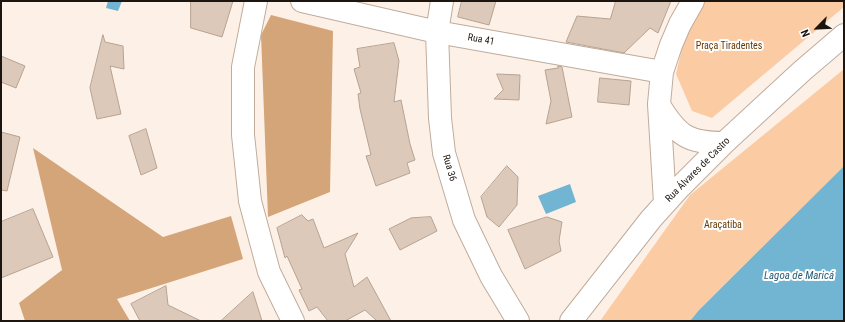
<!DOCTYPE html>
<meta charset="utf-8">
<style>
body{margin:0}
#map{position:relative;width:845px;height:322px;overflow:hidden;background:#fdf1e7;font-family:"Roboto Condensed",sans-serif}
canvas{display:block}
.frame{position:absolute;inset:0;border:2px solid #1d1610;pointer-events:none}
.north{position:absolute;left:797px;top:8px;width:40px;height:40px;-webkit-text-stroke:3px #fff;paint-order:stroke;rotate:246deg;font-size:11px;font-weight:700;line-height:16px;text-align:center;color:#1d1610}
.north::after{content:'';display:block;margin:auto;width:14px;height:18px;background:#1d1610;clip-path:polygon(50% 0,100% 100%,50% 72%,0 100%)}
</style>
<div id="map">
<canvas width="845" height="322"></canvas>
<div class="frame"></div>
<div class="north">N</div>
</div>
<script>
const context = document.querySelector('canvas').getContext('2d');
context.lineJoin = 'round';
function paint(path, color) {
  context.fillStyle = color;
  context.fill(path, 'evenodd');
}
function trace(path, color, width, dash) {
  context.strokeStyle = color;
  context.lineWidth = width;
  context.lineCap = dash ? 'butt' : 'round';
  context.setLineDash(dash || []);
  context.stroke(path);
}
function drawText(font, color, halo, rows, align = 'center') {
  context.font = font + ' "Roboto Condensed",sans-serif';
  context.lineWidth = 4;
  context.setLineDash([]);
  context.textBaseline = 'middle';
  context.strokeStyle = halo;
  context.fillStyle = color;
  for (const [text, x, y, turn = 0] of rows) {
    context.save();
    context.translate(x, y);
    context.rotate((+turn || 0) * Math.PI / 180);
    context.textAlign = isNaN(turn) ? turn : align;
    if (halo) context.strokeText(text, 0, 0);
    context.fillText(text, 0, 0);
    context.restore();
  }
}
paint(new Path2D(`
 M702,1H844V7L712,118L692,111L676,74L689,17Z
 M844,69V166L699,310L690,321H600L690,195Z`), '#fbcca4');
paint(new Path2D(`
 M271,15L333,31L330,192L268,217L261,35Z
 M33,148L163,237L231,216L243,259L117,299L130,321H25L19,303L62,270Z`), '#d5a57a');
paint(new Path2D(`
 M108,1H122L118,11L106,8Z
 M844,166V321H690L699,310Z
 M570,184L576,202L546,214L538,196Z`), '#71b5d3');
const building = new Path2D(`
 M191,1H233L222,37L191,28Z
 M462,1H496L489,25L458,17Z
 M616,1H671L658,33L650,28L624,53L566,42L577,16L610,19Z
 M103,35L105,42L123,46L124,69L110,66L121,114L97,119L90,88Z
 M394,43L399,61L394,102L401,100L410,144L415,160L407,163L410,173L376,186L366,156L371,155L360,109L358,94L361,93L354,69L360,67L357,49Z
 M1,56L25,66L16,88L1,82Z
 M558,66L562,67L572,117L546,124L551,101L545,70L558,68Z
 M497,74L520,75L519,100L494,99L503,90Z
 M600,78L631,81L629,105L598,102Z
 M146,129L157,168L141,175L129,136Z
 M1,132L20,137L7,191L1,190Z
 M507,166L518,177L517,205L499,227L487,217L481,197Z
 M33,209L53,257L1,278V222Z
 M302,215L308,221L313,219L324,248L358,233L345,254L354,287L367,277L391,321H377L365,310L345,321H328L317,307L309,311L299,290L302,289L287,256L285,258L277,228Z
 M431,217L437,231L400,250L389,229L411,218Z
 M547,217L562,222L559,241L561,251L525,269L508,230Z
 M166,286L168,305L201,321H140L131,304Z
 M253,292L262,321H221Z`);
paint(building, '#ddc9b9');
trace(building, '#b5a293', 1);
const minor = new Path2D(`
 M256,1L243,67V135L250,201L269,272L293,321
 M302,1L437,32L662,72
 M442,1L437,32L440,118L444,153L464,220L491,276L518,321
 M659,105C678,136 688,143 724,143
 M665,203L659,104L662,72L671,45L680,24L693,1
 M571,321L651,219L679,188L724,143L802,71L844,35`);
trace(minor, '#bfac9c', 24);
trace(minor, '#fff', 22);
drawText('10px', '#1d1610', '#fff', [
 ["Rua 41",481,40,10],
 ["Rua 36",449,168,74],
 ["Rua Álvares de Castro",698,170,-45]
]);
drawText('10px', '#663801', '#fff', [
 ["Praça Tiradentes",729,46],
 ["Araçatiba",723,225]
]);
drawText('italic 11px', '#275d73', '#fff', [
 ["Lagoa de Maricá",799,276]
]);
</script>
